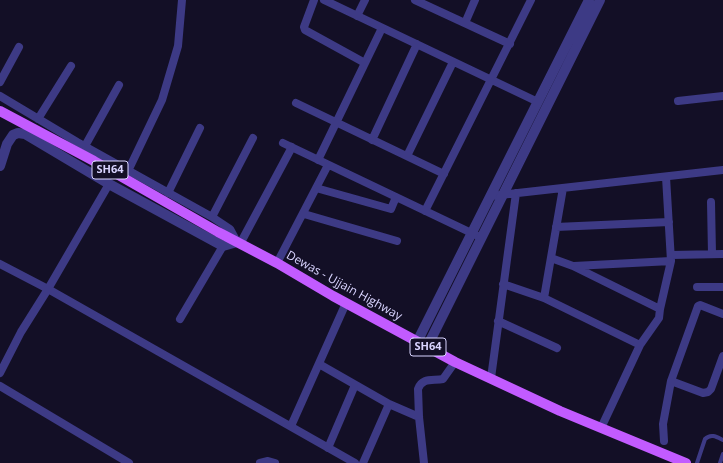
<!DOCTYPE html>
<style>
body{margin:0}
canvas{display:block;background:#130f26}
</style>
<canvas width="723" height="463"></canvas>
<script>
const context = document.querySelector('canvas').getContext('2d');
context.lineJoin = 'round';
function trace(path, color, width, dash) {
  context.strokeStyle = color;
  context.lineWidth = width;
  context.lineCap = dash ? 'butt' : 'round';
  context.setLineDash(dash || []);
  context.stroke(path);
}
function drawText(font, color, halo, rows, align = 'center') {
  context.font = font + ' "Open Sans",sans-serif';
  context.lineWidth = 3;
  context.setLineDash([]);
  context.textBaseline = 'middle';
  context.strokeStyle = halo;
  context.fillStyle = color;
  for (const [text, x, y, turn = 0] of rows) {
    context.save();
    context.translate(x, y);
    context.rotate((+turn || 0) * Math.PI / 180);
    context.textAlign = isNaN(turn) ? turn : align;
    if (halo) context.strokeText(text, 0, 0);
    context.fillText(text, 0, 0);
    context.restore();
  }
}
trace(new Path2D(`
 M697,463L705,439C711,433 717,437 723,440
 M720,463L723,454`), '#3d3a85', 4);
trace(new Path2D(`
 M314,0L304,27L305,30L365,63
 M324,0L538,102
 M415,0L510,44
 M357,16L365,0
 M465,23L475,0
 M0,82L19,47
 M0,96L77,142L212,217L230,229L237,242
 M678,101L723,96
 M296,103L444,174
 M38,119L71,66
 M372,140L417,44
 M283,143L482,238
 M85,146L119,85
 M407,156L453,62
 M318,160L382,28
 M128,171L162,100L178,46L182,0
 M316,188L391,209L396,197
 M168,193L200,128
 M491,196L723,170
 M711,202L712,254
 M425,211L531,0
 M304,214L397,241
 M212,217L253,138
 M556,227L669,222
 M240,244L292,147
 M671,255L723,254
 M551,258L573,266L660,309L659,318L640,345L601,428
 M277,263L328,165
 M0,264L48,289L355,463
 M574,266L671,261L666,177
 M503,284L544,298L640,345
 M697,287H723
 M544,298L563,188
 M660,309L671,261
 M723,314L700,305L698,306L671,381L703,393L708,392L711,389L723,356
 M180,319L223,246
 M498,321L557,348
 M319,364L389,404L419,417
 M0,373L21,332L48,289L109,184
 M491,378L516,193
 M0,386L129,463
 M291,426L346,303
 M664,441L663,424L671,381
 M328,448L355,385
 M260,463L268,461L275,463
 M363,463L389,404
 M424,463L419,417L418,389C422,377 433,381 443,379L455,362`), '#3d3a85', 8);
trace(new Path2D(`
 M0,166L7,144L13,135L18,133L25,134L109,184L223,246L237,242
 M417,342L589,0
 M427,347L600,0`), '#3d3a85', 10);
trace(new Path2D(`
 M0,111L94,161L218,232L277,263L333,296L455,362L560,411L686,463`), '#c25bff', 10);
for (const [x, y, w] of [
 [110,170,36],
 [428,347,36]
]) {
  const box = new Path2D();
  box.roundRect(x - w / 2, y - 9, w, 18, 3);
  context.fillStyle = '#130f26';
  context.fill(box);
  trace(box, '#d9d4ff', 1);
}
drawText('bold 11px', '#d9d4ff', null, [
 ["SH64",110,170],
 ["SH64",428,347]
]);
drawText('12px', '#d9d4ff', '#130f26', [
 ["Dewas - Ujjain Highway",344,286,29]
]);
</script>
